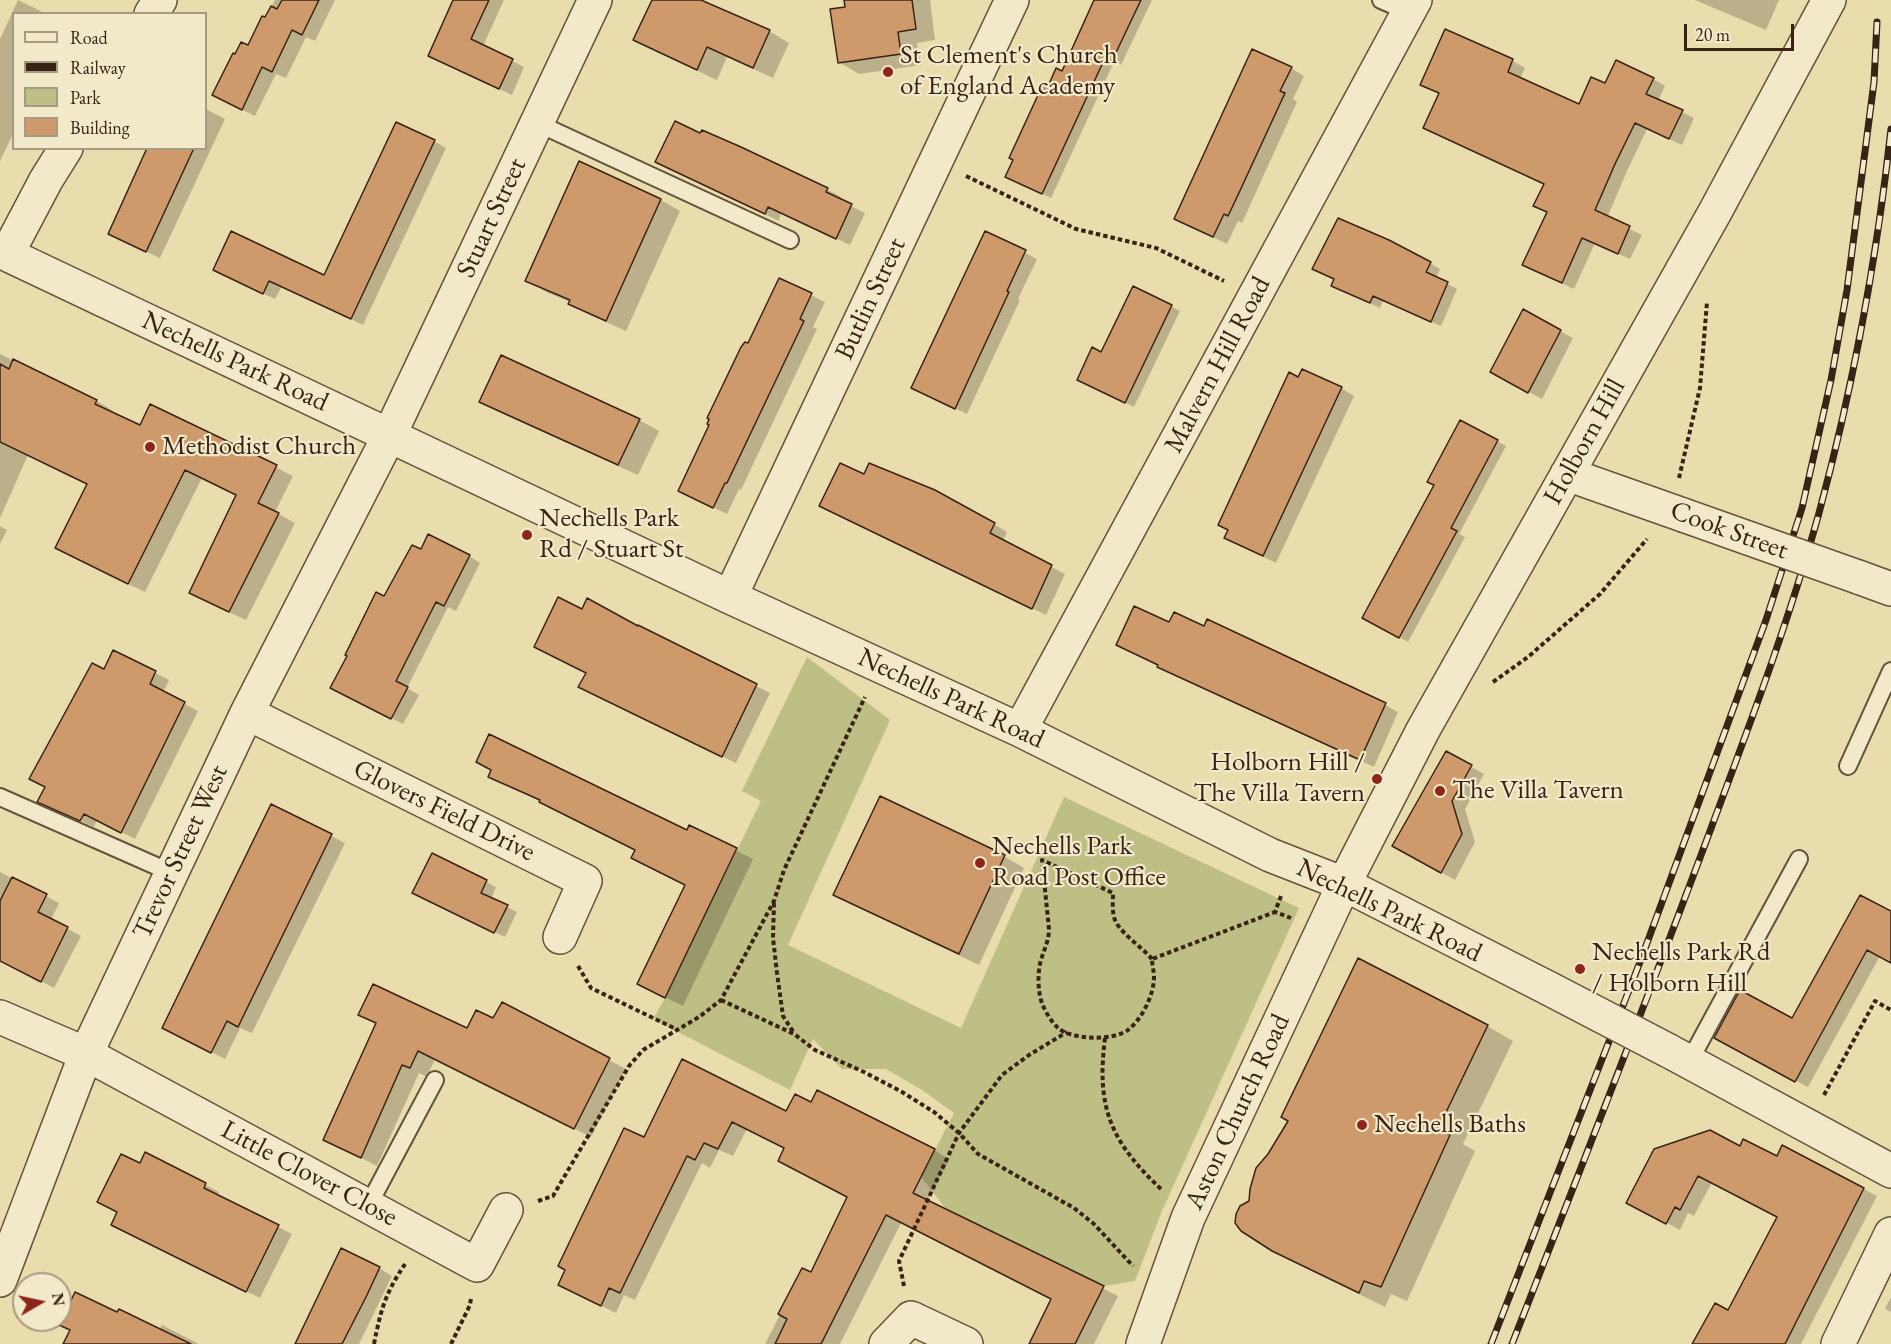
<!DOCTYPE html>
<style>
body{margin:0}
#map{position:relative;width:1891px;height:1344px;overflow:hidden;background:#eaddad;font-family:"EB Garamond",serif}
canvas{display:block}
.legend{position:absolute;left:12px;top:12px;width:195px;height:138px;box-sizing:border-box;background:#f1e9ca;border:2px solid #a79a82;margin:0;padding:8px 10px;list-style:none;font-size:18px;color:#382315}
.legend li{display:flex;align-items:center;gap:12px;height:30px}
.legend b{width:30px;border:2px solid #a79a82}
.north{position:absolute;left:12px;top:1272px;width:60px;height:60px;box-sizing:border-box;background:#f1e9ca;border:2px solid #a79a82;border-radius:50%;rotate:81deg;font-size:16px;font-weight:700;line-height:24px;text-align:center;color:#382315}
.north::after{content:'';display:block;margin:auto;width:21px;height:27px;background:#8f2418;clip-path:polygon(50% 0,100% 100%,50% 72%,0 100%)}
.scale{position:absolute;left:1684px;top:24px;width:110px;height:27px;box-sizing:border-box;border:3px solid #382315;border-top:0;padding-left:8px;font-size:18px;line-height:21px;white-space:nowrap;color:#382315;-webkit-text-stroke:4px #f1e9ca;paint-order:stroke}
</style>
<div id="map">
<canvas width="1891" height="1344"></canvas>
<ul class="legend">
<li><b style="height:8px;background:#f1e9ca"></b>Road</li>
<li><b style="height:8px;background:#382315"></b>Railway</li>
<li><b style="height:16px;background:#bebf85"></b>Park</li>
<li><b style="height:16px;background:#ce9a6b"></b>Building</li>
</ul>
<div class="north">N</div>
<div class="scale">20 m</div>
</div>
<script>
const context = document.querySelector('canvas').getContext('2d');
context.lineJoin = 'round';
function paint(path, color) {
  context.fillStyle = color;
  context.fill(path, 'evenodd');
}
function trace(path, color, width, dash) {
  context.strokeStyle = color;
  context.lineWidth = width;
  context.lineCap = dash ? 'butt' : 'round';
  context.setLineDash(dash || []);
  context.stroke(path);
}
function drawText(font, color, halo, rows, align = 'center') {
  context.font = font + ' "EB Garamond",serif';
  context.lineWidth = 4.5;
  context.setLineDash([]);
  context.textBaseline = 'middle';
  context.strokeStyle = halo;
  context.fillStyle = color;
  for (const [text, x, y, turn = 0] of rows) {
    context.save();
    context.translate(x, y);
    context.rotate((+turn || 0) * Math.PI / 180);
    context.textAlign = isNaN(turn) ? turn : align;
    if (halo) context.strokeText(text, 0, 0);
    context.fillText(text, 0, 0);
    context.restore();
  }
}
paint(new Path2D(`
 M807,657L890,720L788,945L961,1028L1064,797L1299,908L1162,1211L1135,1281L1104,1286L946,1209L921,1177L954,1113L922,1090L886,1069H842L813,1039L790,1090L653,1019L665,998L761,801L742,791Z`), '#bebf85');
paint(new Path2D(`
 M18,0L47,14H14V132L0,161V39Z
 M275,0H335L315,41L306,37L286,78L276,74L255,116L227,102L249,47Z
 M455,0H504L483,46L524,67L512,95L430,56Z
 M653,0H699L769,31L789,43L773,78L727,57L717,80L655,51L635,40Z
 M846,0H930L935,40L917,43L921,65L859,74L839,62L847,8Z
 M1096,0H1152L1121,65L1114,62L1051,198L1015,181L1050,86L1063,73Z
 M1695,0H1779L1766,30Z
 M1446,31L1513,61L1525,68L1520,79L1580,106L1606,85L1653,79L1665,86L1658,101L1694,118L1682,145L1647,129L1627,171L1607,218L1642,235L1630,259L1595,243L1574,289L1524,265L1548,213L1535,206L1545,184L1424,127L1440,94L1422,84Z
 M1291,68L1304,76L1293,99L1297,102L1242,223L1238,221L1227,244L1189,226Z
 M206,109L225,119L160,258L123,241L150,148H206Z
 M701,135L740,148L828,190L841,197L839,200L865,213L850,245L781,213L779,221L657,162Z
 M434,141L446,148L363,325L282,286L275,299L227,276L325,277Z
 M580,163L661,200L680,211L626,331L590,315L570,303V302L546,292L527,280Z
 M985,233L1037,259L1018,299L1020,300L967,414L925,394Z
 M1430,263L1440,269L1436,278L1457,289L1441,326L1383,301L1380,308L1333,286Z
 M780,280L825,302L813,327L817,329L741,490L739,489L727,514L693,498L748,345Z
 M1134,288L1180,311L1134,407L1087,384Z
 M1560,331L1573,338L1542,399L1505,379Z
 M0,354L97,401L113,411L112,414L141,427L151,406L293,476L275,512L295,523L246,620L207,602L238,496L202,478L145,592L73,557L88,485L28,455L0,518Z
 M1299,379L1341,388L1354,396L1276,563L1239,545Z
 M481,401L639,420L659,431L638,475L501,413Z
 M1461,422L1506,446L1459,534L1465,537L1408,642L1364,617L1436,485Z
 M864,476L994,524L1007,532L1003,541L1065,574L1046,615L821,506Z
 M0,526L7,530L0,544Z
 M421,551L469,556L480,563L456,611L448,607L407,688L419,695L403,724L343,694L385,598Z
 M1170,624L1385,705L1398,712L1374,767L1172,674Z
 M639,627L770,693L736,763L593,694L587,673Z
 M114,652L169,680L163,693L198,711L135,839L97,820L94,827L39,801Z
 M1446,753L1484,774L1465,809L1475,842L1455,880L1394,846Z
 M490,776L687,832L690,827L753,859L683,1006L656,993L687,885L636,851Z
 M881,798L1005,857L1024,868L979,965L855,906L835,895Z
 M272,806L345,843L252,1033L240,1028L225,1059L177,1035Z
 M433,855L496,887L491,899L517,912L505,937L424,898Z
 M0,872L59,903L51,920L81,936L54,988L14,967L0,953Z
 M1891,914V962L1880,956L1808,1087L1728,1044L1793,1020Z
 M502,1004L626,1069L591,1137L435,1059L427,1077L419,1073L377,1166L325,1139L378,1024L360,1014L468,1029L494,1020Z
 M1487,1026L1513,1041L1463,1144L1475,1151L1407,1301L1391,1294L1385,1307L1300,1265L1273,1249Z
 M683,1061L787,1113L934,1150L949,1159L927,1202L1118,1296L1094,1344H1031L1053,1299L901,1223L840,1344H765L803,1270L812,1274L849,1197L785,1148L747,1129L733,1156L719,1150L710,1168L702,1163L635,1300L624,1295L616,1313L575,1293L644,1139Z
 M1783,1147L1877,1196L1801,1344H1695L1729,1312L1779,1217L1712,1182L1694,1216L1688,1213L1680,1230L1641,1209L1740,1148L1777,1158Z
 M146,1154L219,1192L217,1196L292,1234L260,1298L126,1232L119,1212Z
 M379,1268L392,1276L359,1344H296Z
 M1891,1297V1312L1885,1309Z
 M162,1325L199,1344H65L159,1330Z`), '#0003');
const building = new Path2D(`
 M282,0H319L302,35L292,30L272,72L262,67L242,110L212,95L233,53L235,54L241,42L248,45L262,16L265,17L271,6L277,9Z
 M453,0H489L471,39L513,59L499,89L428,56Z
 M652,0H701L770,30L753,68L707,47L697,70L633,40Z
 M844,0H912L916,29L898,32L901,54L838,63L830,9L845,7Z
 M1094,0H1141L1112,61L1105,58L1042,194L1005,177L1013,160L1009,158L1044,82L1049,84L1056,68L1062,71Z
 M1445,29L1513,59L1508,72L1579,104L1591,77L1605,83L1616,60L1654,78L1646,94L1683,110L1669,139L1635,123L1615,164L1595,210L1630,226L1618,254L1582,238L1562,283L1522,265L1547,212L1533,206L1544,184L1423,128L1439,93L1420,85Z
 M1252,49L1292,67L1280,91L1285,93L1238,195L1228,216L1224,214L1213,237L1174,219Z
 M675,121L700,133L702,130L741,147L828,188L826,192L852,204L836,239L768,207L765,214L655,162Z
 M396,122L435,140L351,319L269,281L263,294L213,270L231,231L324,275Z
 M147,148H194L146,252L108,234Z
 M579,161L661,199L606,321L568,304L570,300L525,281Z
 M1338,218L1389,240L1431,262L1426,272L1448,282L1431,322L1373,296L1370,303L1331,286L1334,279L1312,269Z
 M985,231L1026,250L1007,291L1009,292L955,409L911,388Z
 M779,278L812,293L800,319L804,321L727,483H725L713,508L678,491L709,425L707,424L709,419L707,418L741,347L745,342L748,343Z
 M1133,286L1172,305L1125,403L1077,380L1092,347L1101,352Z
 M1523,309L1561,330L1528,393L1490,372Z
 M501,355L640,419L618,465L479,402Z
 M13,359L97,400L95,404L140,425L150,404L277,465L258,503L279,513L229,612L189,593L236,495L185,470L128,584L55,548L87,484L0,442V364L9,369Z
 M1302,369L1342,387L1263,556L1224,538L1228,530L1218,525L1289,372L1298,377Z
 M1460,420L1498,440L1451,528L1457,531L1399,638L1362,618L1434,485L1427,482Z
 M840,463L864,474L869,463L935,490L995,523L990,533L1052,565L1032,609L819,506Z
 M428,534L470,555L444,606L436,602L396,681L408,687L391,719L330,688L347,656L345,655L376,592L384,596L412,545L421,549Z
 M558,597L582,609L587,598L638,626V625L757,684L722,757L578,687L586,673L534,647Z
 M1134,606L1169,622L1174,612L1204,626L1207,619L1386,703L1360,760L1157,667L1158,665L1116,645Z
 M113,650L156,671L150,684L185,702L121,833L84,814L80,821L37,802L45,787L29,779L92,663L104,669Z
 M489,734L687,830L689,825L737,848L665,998L637,984L685,885L631,858L635,850L539,802L540,800L488,777L491,770L476,762Z
 M1446,751L1472,765L1452,801L1462,834L1441,873L1392,846Z
 M880,796L1005,855L959,954L833,895Z
 M271,804L332,834L238,1027L227,1021L211,1053L162,1028Z
 M432,853L487,880L481,893L508,905L494,933L412,893Z
 M12,877L47,894L38,912L68,927L41,982L0,961V901Z
 M1860,895L1891,911V963L1867,950L1795,1082L1714,1038L1740,990L1792,1018Z
 M1358,958L1488,1025L1438,1129L1450,1135L1381,1287L1364,1281L1359,1293L1272,1251L1241,1231L1235,1223L1236,1214L1240,1206L1249,1201L1250,1189L1256,1168L1268,1154L1288,1121L1281,1117Z
 M373,984L467,1028L476,1010L493,1018L502,1002L610,1058L574,1129L418,1051L410,1068L402,1065L361,1158L323,1140L376,1023L358,1015Z
 M682,1059L786,1111L795,1094L811,1102L817,1090L935,1149L913,1193L1104,1286L1075,1344H1029L1051,1299L886,1215L821,1344H775L787,1319L778,1314L802,1268L811,1272L847,1197L778,1161L784,1148L732,1122L718,1149L704,1143L695,1160L687,1156L620,1293L609,1288L601,1306L558,1285L565,1270L558,1266L624,1128L644,1137Z
 M1710,1130L1740,1146L1743,1139L1777,1156L1782,1145L1864,1188L1785,1344H1692L1715,1303L1728,1310L1777,1217L1698,1176L1680,1210L1675,1207L1666,1224L1626,1203L1654,1149Z
 M145,1152L206,1183L204,1188L279,1225L246,1292L111,1225L117,1212L97,1202L121,1154L140,1163Z
 M341,1248L380,1267L367,1295L342,1344H295Z
 M75,1292L117,1312L119,1309L191,1344H63L70,1330L59,1325Z`);
paint(building, '#ce9a6b');
trace(building, '#382315', 1.5);
const lane = new Path2D(`
 M1381,0L1409,12
 M537,123L790,240
 M1848,766L1891,671
 M0,797L172,873
 M1689,1062L1799,859
 M368,1206L435,1080`);
const street = new Path2D(`
 M151,14L160,0
 M0,251L730,597L1020,730L1270,855L1344,884L1548,988
 M7,254L46,180L66,148
 M1567,474L1683,515
 M1858,577L1891,589
 M730,597L1012,0
 M247,713L585,881L560,937
 M1020,730L1415,0
 M0,1017L86,1054L477,1265L506,1210
 M1669,1051L1891,1171
 M0,1280L86,1054L247,713L389,436L595,0
 M886,1344L911,1318L966,1344
 M1143,1344L1188,1218L1344,884L1423,730L1715,212L1829,0
 M1838,1344L1891,1234`);
trace(lane, '#64523b', 20);
trace(street, '#64523b', 36);
trace(new Path2D(`
 M966,176L1076,229L1156,248L1224,281
 M1679,478L1700,388L1707,302
 M1493,682L1528,657L1600,594L1647,539
 M1281,896L1275,912L1291,918
 M774,903L773,938L777,973L783,1016L794,1033
 M1152,959C1142,947 1117,931 1114,917C1112,909 1113,900 1113,893L1042,860L1049,929C1049,942 1043,951 1040,964C1038,974 1038,986 1040,996C1042,1007 1050,1020 1058,1028C1072,1040 1113,1041 1128,1030C1142,1019 1154,995 1154,977C1154,971 1152,965 1152,959L1275,912
 M578,966L591,988L676,1029
 M721,1000L794,1034L815,1050L864,1072L902,1092L934,1112L959,1133L978,1154L1074,1208L1094,1224L1133,1266
 M1105,1038C1096,1109 1111,1142 1163,1191
 M1824,1095L1875,1001L1891,1010
 M538,1201L553,1196L629,1066L643,1050L699,1017L721,1000L774,901L784,870L865,697
 M904,1286L899,1261L959,1133L1002,1075L1029,1055L1067,1032
 M374,1344C381,1309 385,1294 405,1264
 M451,1344L470,1305L471,1298`), '#382315', 4, [4.5, 3]);
trace(lane, '#f1e9ca', 16);
trace(street, '#f1e9ca', 33);
const rail = new Path2D(`
 M1491,1344L1640,962L1766,620L1802,508L1831,380L1847,290L1874,82L1877,22
 M1512,1344C1580,1171 1648,998 1713,823C1751,721 1790,618 1819,513C1853,387 1877,258 1891,129`);
trace(rail, '#382315', 7);
trace(rail, '#f1e9ca', 4.5, [14]);
const streetBridge = new Path2D(`
 M1683,515L1858,577
 M1548,988L1669,1051`);
trace(streetBridge, '#64523b', 36, []);
trace(streetBridge, '#f1e9ca', 33);
for (const [x, y, r, color] of [
 [888,72,6,"#8f2418"],
 [150,447,6,"#8f2418"],
 [527,535,6,"#8f2418"],
 [1377,779,6,"#8f2418"],
 [1440,791,6,"#8f2418"],
 [980,863,6,"#8f2418"],
 [1580,969,6,"#8f2418"],
 [1362,1125,6,"#8f2418"]
]) {
  const dot = new Path2D();
  dot.arc(x, y, r, 0, 2 * Math.PI);
  context.fillStyle = color;
  context.fill(dot);
  trace(dot, '#f1e9ca', 2);
}
drawText('27px', '#382315', '#f1e9ca', [
 ["St Clement's Church",900,56],
 ["of England Academy",900,87],
 ["Methodist Church",162,447],
 ["Nechells Park",539,519],
 ["Rd / Stuart St",539,550],
 ["Holborn Hill /",1365,763,"right"],
 ["The Villa Tavern",1365,794,"right"],
 ["The Villa Tavern",1452,791],
 ["Nechells Park",992,847],
 ["Road Post Office",992,878],
 ["Nechells Park Rd",1592,953],
 ["/ Holborn Hill",1592,984],
 ["Nechells Baths",1374,1125]
], 'left');
drawText('27px', '#382315', '#f1e9ca', [
 ["Stuart Street",492,218,-65],
 ["Butlin Street",871,299,-65],
 ["Nechells Park Road",235,362,25],
 ["Malvern Hill Road",1218,365,-62],
 ["Holborn Hill",1585,442,-61],
 ["Cook Street",1729,531,20],
 ["Nechells Park Road",951,699,25],
 ["Glovers Field Drive",444,811,26],
 ["Trevor Street West",181,852,-65],
 ["Nechells Park Road",1389,911,26],
 ["Aston Church Road",1238,1112,-65],
 ["Little Clover Close",309,1174,28]
]);
</script>
